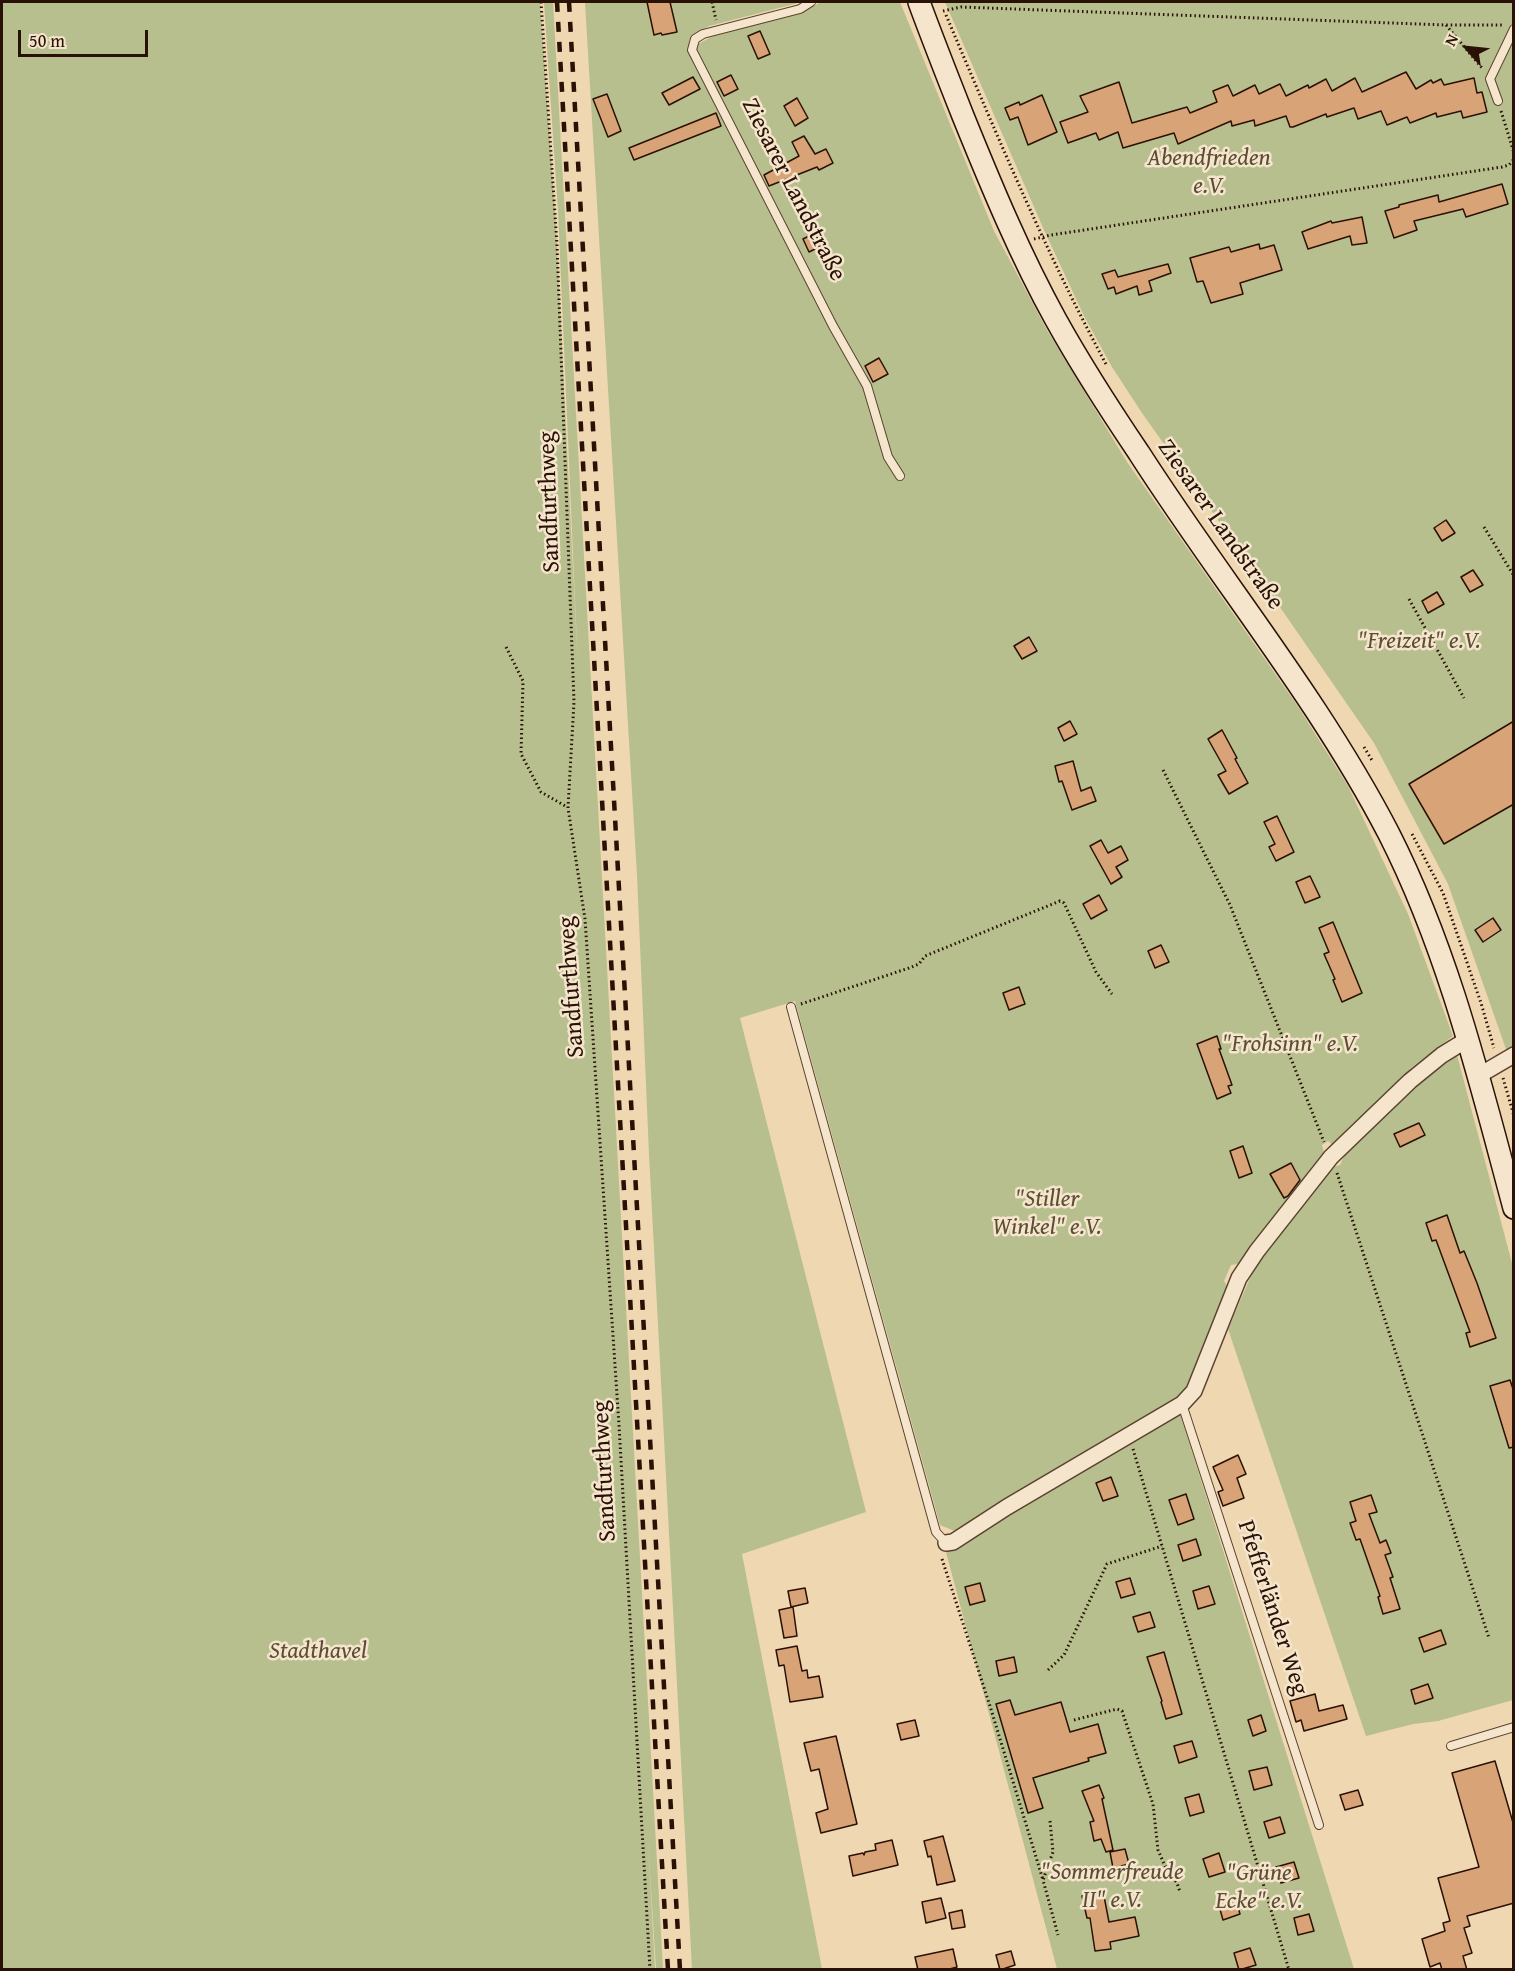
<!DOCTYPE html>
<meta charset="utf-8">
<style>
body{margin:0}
#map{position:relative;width:1515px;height:1971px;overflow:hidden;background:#eed7b1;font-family:"Gentium Book Plus",serif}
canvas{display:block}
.frame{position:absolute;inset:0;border:3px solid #2a1105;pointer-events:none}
.north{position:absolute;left:1437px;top:18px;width:60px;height:60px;-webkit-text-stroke:4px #f4e5cc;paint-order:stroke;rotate:297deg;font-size:16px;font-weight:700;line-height:24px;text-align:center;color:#2a1105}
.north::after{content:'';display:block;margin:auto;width:21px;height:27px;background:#2a1105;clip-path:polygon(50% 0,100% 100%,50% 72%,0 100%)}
.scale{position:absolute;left:18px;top:30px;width:130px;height:27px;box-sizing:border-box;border:3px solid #2a1105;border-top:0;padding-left:8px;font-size:18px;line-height:21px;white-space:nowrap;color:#2a1105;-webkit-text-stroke:4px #f4e5cc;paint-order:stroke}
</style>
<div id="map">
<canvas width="1515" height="1971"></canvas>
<div class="frame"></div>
<div class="north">N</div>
<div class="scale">50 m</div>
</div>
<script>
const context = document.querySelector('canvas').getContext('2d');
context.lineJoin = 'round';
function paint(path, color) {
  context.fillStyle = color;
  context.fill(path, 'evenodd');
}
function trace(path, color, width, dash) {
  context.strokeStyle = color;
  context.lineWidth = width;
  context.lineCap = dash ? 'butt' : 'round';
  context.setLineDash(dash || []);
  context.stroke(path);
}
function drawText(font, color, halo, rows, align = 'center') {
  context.font = font + ' "Gentium Book Plus",serif';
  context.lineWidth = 5;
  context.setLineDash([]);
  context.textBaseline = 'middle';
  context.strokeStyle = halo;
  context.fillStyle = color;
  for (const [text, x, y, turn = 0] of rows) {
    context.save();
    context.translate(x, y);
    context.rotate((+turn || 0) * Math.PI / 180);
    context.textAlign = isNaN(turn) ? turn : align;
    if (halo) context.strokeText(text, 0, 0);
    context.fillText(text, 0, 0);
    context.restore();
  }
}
paint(new Path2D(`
 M2,2H540L556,226L578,669L558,210L544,2H553L663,1969H656L648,1841L655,1969H2Z
 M585,2H802L709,26L691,36L696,45L717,34L801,13L821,2H900L994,231L1047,330L1127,462L1297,705L1348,786L1408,914L1453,1036L1411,1068L1401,1082L1335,1147L1328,1141L1322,1145L1325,1156L1238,1264L1231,1265L1224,1281L1227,1286L1186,1392L957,1532L940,1525L795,1001L740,1018L866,1512L742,1554L822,1969H692L649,1154L637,875Z
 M945,2H1513L1514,1048L1507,1052L1448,884L1374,743L1284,613L1142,413L1112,367L1084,316L1044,230Z
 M1457,1055L1513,1267V1700L1438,1721L1413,1724L1366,1736L1228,1329L1260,1255L1329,1168L1340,1165L1347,1149L1417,1085Z
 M1180,1413L1354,1969H1057L946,1552Z`), '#b6bf8d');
const building = new Path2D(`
 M647,2H670L677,32L662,35L661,33L654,35Z
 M760,31L770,54L758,59L748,36Z
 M1406,72L1416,89L1431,80L1433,83L1441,79L1444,85L1474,78L1477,93L1482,92L1487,112L1463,118L1461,111L1437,117L1436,113L1410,123L1407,117L1387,125L1381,111L1358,119L1354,108L1327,117L1326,114L1293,127H1290L1286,116L1255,126L1254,120L1232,126L1231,121L1178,144L1174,133L1123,148L1118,132L1099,140L1096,133L1068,143L1060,122L1088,112L1080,96L1119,82L1132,123L1187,107L1190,113L1217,102L1213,91L1228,85L1233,96L1255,85L1259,94L1280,84L1286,96L1308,85L1309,88L1326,79L1332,91L1355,78L1362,92Z
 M731,75L738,89L724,96L717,82Z
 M693,77L700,89L669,105L662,93Z
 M607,94L621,131L608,137L593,99Z
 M1042,95L1057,132L1028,145L1018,117L1010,120L1005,108L1019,102L1020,105Z
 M797,98L808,118L795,126L784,106Z
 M716,113L721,126L634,160L629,148Z
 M804,136L815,154L826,149L833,163L819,170L817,167L769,186L764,175L799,156L792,142Z
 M1502,184L1508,204L1466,217L1463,209L1414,221L1417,230L1394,238L1385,211L1399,207V205L1438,195L1439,202Z
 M1362,217L1367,243L1352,245L1350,236L1308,249L1302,232L1331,221L1332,223Z
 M815,233L821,246L809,252L803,239Z
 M1259,244L1260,249L1274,245L1282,270L1240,283L1243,294L1211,303L1203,281L1197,282L1190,258L1229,247L1231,252Z
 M1168,264L1171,273L1149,281L1152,291L1139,295L1137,286L1116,294L1114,287L1108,289L1102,274L1115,270L1118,277Z
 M879,358L888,374L873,382L865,366Z
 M1446,520L1455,533L1442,541L1434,528Z
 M1473,570L1483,585L1470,592L1461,577Z
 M1437,592L1444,604L1428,613L1422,601Z
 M1029,637L1037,651L1022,659L1014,646Z
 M1070,721L1077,734L1064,741L1058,728Z
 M1514,721V804L1444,844L1409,784Z
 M1222,730L1237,758L1235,759L1248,783L1229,794L1218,775L1226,771L1208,739Z
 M1073,761L1081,791L1091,787L1096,801L1072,810L1062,781L1059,782L1055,766Z
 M1277,816L1294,852L1276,861L1269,847L1275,844L1264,822Z
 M1101,840L1108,853L1121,846L1128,860L1116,867L1122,877L1111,884L1090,846Z
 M1310,876L1320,897L1305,903L1296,882Z
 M1099,895L1107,910L1091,919L1083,904Z
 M1493,918L1501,930L1483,942L1475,930Z
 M1333,922L1362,993L1342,1002L1333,980L1335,979L1324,954L1329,952L1319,928Z
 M1161,945L1169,962L1155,968L1148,951Z
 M1019,987L1025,1004L1009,1010L1003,993Z
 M1217,1036L1221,1049H1219L1232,1085L1228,1086L1231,1093L1217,1099L1197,1044Z
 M1419,1123L1425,1135L1400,1147L1394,1134Z
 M1243,1146L1252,1173L1239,1178L1230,1151Z
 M1291,1163L1300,1180L1288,1196L1284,1198L1270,1174Z
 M1447,1215L1460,1253L1464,1251L1477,1283L1496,1338L1470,1347L1466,1333L1470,1332L1436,1240L1432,1241L1426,1223Z
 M1510,1380L1514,1392V1447L1509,1448L1490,1386Z
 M1238,1455L1246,1474L1237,1478L1244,1498L1223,1506L1218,1492L1223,1490L1213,1467Z
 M1111,1477L1118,1496L1103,1501L1096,1483Z
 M1186,1494L1194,1519L1178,1525L1169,1500Z
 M1371,1495L1377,1512L1369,1514L1380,1543L1386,1540L1391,1553L1385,1555L1393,1577L1390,1578L1400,1609L1383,1614L1378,1597L1380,1596L1360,1539L1356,1540L1350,1523L1356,1521L1350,1502Z
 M1196,1539L1201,1555L1183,1561L1178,1545Z
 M1130,1578L1135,1594L1121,1598L1116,1582Z
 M980,1583L985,1601L970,1605L965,1587Z
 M1209,1586L1215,1604L1198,1609L1193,1591Z
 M805,1588L808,1603L791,1607L788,1591Z
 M793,1607L797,1636L784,1638L779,1610Z
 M1150,1612L1155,1627L1138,1632L1133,1617Z
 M1441,1630L1446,1644L1424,1652L1419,1638Z
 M797,1646L802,1671L807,1670L808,1678L819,1676L823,1697L790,1702L784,1665L779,1666L776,1650Z
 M1164,1652L1182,1714L1166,1719L1161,1702L1162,1701L1147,1657Z
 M1014,1657L1017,1672L999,1676L996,1661Z
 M1428,1684L1433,1698L1415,1704L1411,1690Z
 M1315,1694L1319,1711L1343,1705L1347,1719L1304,1731L1301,1720L1296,1722L1290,1701Z
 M1010,1700L1015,1715L1061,1702L1070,1732L1098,1724L1106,1753L1088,1758L1089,1761L1033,1778L1043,1808L1028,1813L996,1704Z
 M1261,1715L1266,1731L1253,1736L1248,1720Z
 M915,1720L919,1736L901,1740L897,1724Z
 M836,1736L857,1824L821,1833L816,1813L828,1809L819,1769L811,1771L804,1743Z
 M1192,1741L1197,1757L1179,1763L1174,1746Z
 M1495,1761L1514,1826V1903L1467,1916L1470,1926L1464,1928L1472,1953L1463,1956L1467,1970H1442L1440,1963L1430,1967L1422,1939L1445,1931L1443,1923L1450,1921L1438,1878L1479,1867L1452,1773Z
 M1267,1767L1272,1785L1254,1790L1249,1771Z
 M1099,1785L1104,1798L1102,1799L1113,1850L1106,1852L1101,1839L1094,1841L1090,1822L1094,1821L1082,1791Z
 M1358,1790L1363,1805L1345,1810L1340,1795Z
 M1199,1794L1204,1812L1190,1816L1185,1798Z
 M1280,1817L1285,1833L1269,1838L1264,1822Z
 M943,1836L955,1881L937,1885L931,1856L928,1857L924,1841Z
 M892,1840L898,1865L853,1876L849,1856L863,1853L864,1855L865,1852L876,1850L875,1844Z
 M1125,1849L1129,1864L1113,1868L1110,1852Z
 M1219,1853L1225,1872L1209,1877L1203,1859Z
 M1294,1862L1299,1878L1281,1883L1276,1867Z
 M1103,1891L1109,1922L1135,1917L1139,1936L1110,1942L1111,1949L1095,1951L1090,1918H1087L1082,1896Z
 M1235,1897L1240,1914L1223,1920L1218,1902Z
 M941,1898L946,1918L926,1923L922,1902Z
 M962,1910L965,1927L952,1929L949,1913Z
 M1309,1914L1314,1931L1298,1935L1294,1918Z
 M1250,1948L1256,1965L1239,1970L1234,1953Z
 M953,1949L957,1967L946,1970H918L915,1957Z
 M1011,1951L1015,1965L1000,1970L996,1955Z`);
paint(building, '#d9a378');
trace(building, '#2a1105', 1.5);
const service = new Path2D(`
 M811,2L800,9L703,34L695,39L692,50L833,326L867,386L888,457L900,476
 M1498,101L1490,79L1514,29
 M791,1007L936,1532L946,1543
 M1182,1404L1319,1825
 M1451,1746L1514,1727`);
const minor = new Path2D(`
 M1478,1076L1514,1055
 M946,1543L953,1542L1007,1507L1182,1404L1194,1391L1239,1278L1257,1251L1331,1157L1410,1081L1442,1055L1468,1039`);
const secondary = new Path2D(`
 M919,2C933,40 948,78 963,116C991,185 1020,255 1056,320C1081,365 1110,410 1139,453C1221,581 1319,699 1389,834C1449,952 1480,1082 1514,1208`);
trace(service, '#5b4230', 10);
trace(minor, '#5b4230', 18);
trace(secondary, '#2a1105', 24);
trace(new Path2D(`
 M541,2L557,245L574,702L568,808L585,919L619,1425L650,1970
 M712,2L716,20
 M943,11L961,7L1446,25H1503
 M946,15C996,133 1045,251 1106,364
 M1446,25L1482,68
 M1501,111L1514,153
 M1034,239L1051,235L1502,167L1509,165L1514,159
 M1484,527L1514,576
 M1409,599L1464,698
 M506,647L523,681L521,754L541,792L567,807
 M1364,747L1373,762
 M1163,770L1230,905L1324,1142
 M1412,834L1443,893L1481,1003L1494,1048
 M801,1004L909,968L919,964L925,956L1060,901L1064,903L1096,972L1112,994
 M1503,1078L1514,1116
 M1337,1173L1489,1638
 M1133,1449L1289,1970
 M942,1559L990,1706L1043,1880
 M1048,1670L1064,1655L1107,1564L1162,1546
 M1074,1720L1117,1709L1122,1711L1153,1804L1158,1850L1165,1866L1177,1883L1180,1892
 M1050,1821L1053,1852L1043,1880L1058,1935`), '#2a1105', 3, [1.5, 3]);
trace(service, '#f4e5cc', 8);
trace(minor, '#f4e5cc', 15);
trace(secondary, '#f4e5cc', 21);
trace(new Path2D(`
 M557,2L668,1970
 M569,2L680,1970`), '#2a1105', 4.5, [10, 10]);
drawText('italic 24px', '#5b4e35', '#f4e5cc', [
 ["Abendfrieden",1209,159],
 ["e.V.",1209,187],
 ["\"Freizeit\" e.V.",1419,642],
 ["\"Frohsinn\" e.V.",1290,1045],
 ["\"Stiller",1047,1200],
 ["Winkel\" e.V.",1047,1228],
 ["Stadthavel",318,1652],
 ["\"Sommerfreude",1112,1873],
 ["II\" e.V.",1112,1901],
 ["\"Grüne",1259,1874],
 ["Ecke\" e.V.",1259,1902]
]);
drawText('24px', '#2a1105', '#f4e5cc', [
 ["Ziesarer Landstraße",793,190,63],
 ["Sandfurthweg",550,502,-92],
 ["Ziesarer Landstraße",1220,525,55],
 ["Sandfurthweg",572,987,-94],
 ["Sandfurthweg",605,1471,-93],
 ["Pfefferländer Weg",1272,1608,72]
]);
</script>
